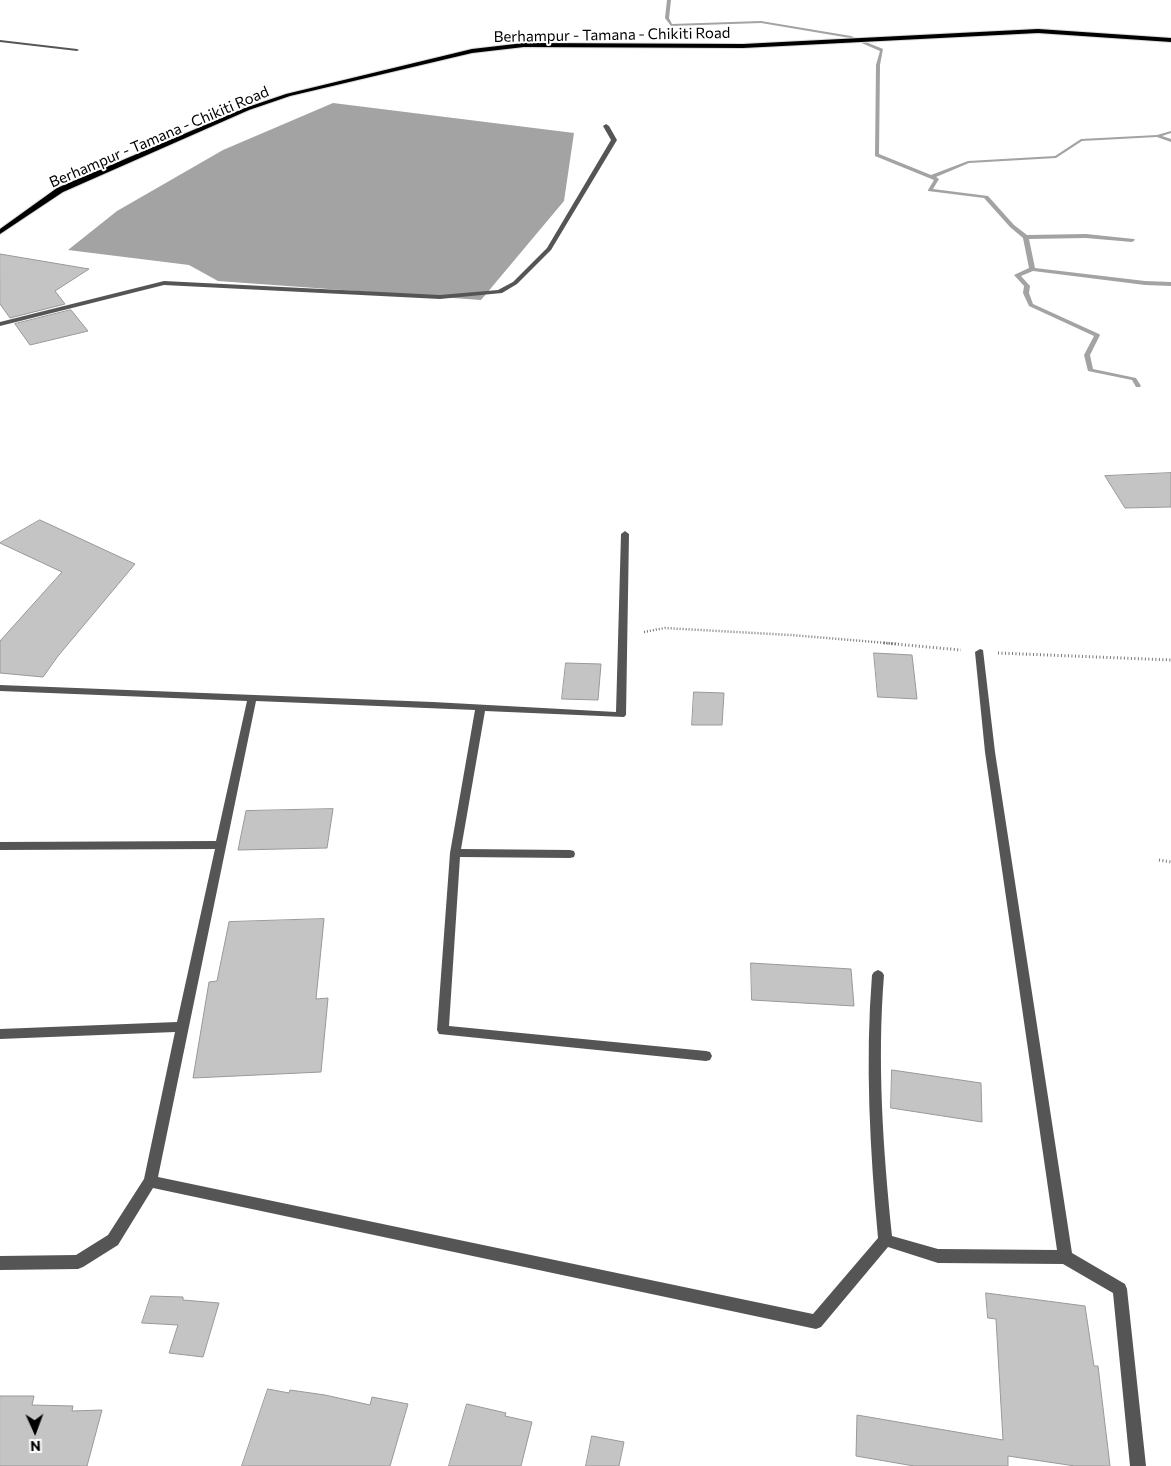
<!DOCTYPE html>
<style>
body{margin:0}
#map{position:relative;width:1171px;height:1466px;overflow:hidden;background:#fff;font-family:Commissioner,sans-serif}
canvas{display:block}
.north{position:absolute;left:10px;top:1406px;width:50px;height:50px;-webkit-text-stroke:4px #fff;paint-order:stroke;rotate:178deg;font-size:14px;font-weight:700;line-height:20px;text-align:center;color:#000}
.north::after{content:'';display:block;margin:auto;width:18px;height:22px;background:#000;clip-path:polygon(50% 0,100% 100%,50% 72%,0 100%)}
</style>
<div id="map">
<canvas width="1171" height="1466"></canvas>
<div class="north">N</div>
</div>
<script>
const context = document.querySelector('canvas').getContext('2d');
context.lineJoin = 'round';
function paint(path, color) {
  context.fillStyle = color;
  context.fill(path, 'evenodd');
}
function trace(path, color, width, dash) {
  context.strokeStyle = color;
  context.lineWidth = width;
  context.lineCap = dash ? 'butt' : 'round';
  context.setLineDash(dash || []);
  context.stroke(path);
}
function drawText(font, color, halo, rows, align = 'center') {
  context.font = font + ' Commissioner,sans-serif';
  context.lineWidth = 4;
  context.setLineDash([]);
  context.textBaseline = 'middle';
  context.strokeStyle = halo;
  context.fillStyle = color;
  for (const [text, x, y, turn = 0] of rows) {
    context.save();
    context.translate(x, y);
    context.rotate((+turn || 0) * Math.PI / 180);
    context.textAlign = isNaN(turn) ? turn : align;
    if (halo) context.strokeText(text, 0, 0);
    context.fillText(text, 0, 0);
    context.restore();
  }
}
paint(new Path2D(`
 M333,103L574,133L564,201L481,300L218,281L189,265L68,250L117,211L223,150Z`), '#a3a3a3');
paint(new Path2D(`
 M667,0H671L669,18L672,24L761,21L851,36L883,49L880,65L879,154L931,175L968,161L1055,156L1081,139L1157,135L1171,131V133L1162,136L1171,139V142L1157,137L1082,141L1056,158L969,163L936,177L939,179L933,189L988,196L1014,225L1027,235L1086,234L1134,239L1135,240L1132,242L1086,238L1029,239L1035,268L1145,281L1171,282V286L1145,285L1033,271L1021,276L1030,286L1029,293L1033,304L1099,334L1100,335L1090,355L1093,369L1136,378L1141,386L1140,387H1136L1132,380L1088,371L1084,355L1094,336L1029,306L1023,293L1024,286L1014,275L1029,268L1023,238L1010,227L984,198L928,191V190L934,180L875,156L876,65L880,51L850,38L761,23L671,26L665,18Z`), '#a3a3a3');
const building = new Path2D(`
 M0,254L89,269L55,291L65,304L10,318L0,304Z
 M71,310L88,331L30,345L15,324Z
 M1171,473V507L1125,508L1105,476Z
 M40,520L135,564L58,656L43,677L0,673V641L62,572L0,543Z
 M874,653L912,655L917,699L878,697Z
 M566,663L601,664L598,700L562,699Z
 M694,692L724,693L722,725H692Z
 M333,809L327,848L238,850L246,811Z
 M324,919L316,999L328,998L321,1072L193,1078L209,982L217,981L229,922Z
 M751,963L851,969L854,1006L752,1000Z
 M892,1070L981,1083L982,1122L891,1108Z
 M986,1293L1085,1306L1094,1366H1098L1110,1466H1075L1008,1456V1466H914L856,1456L857,1415L1003,1440L996,1319L988,1318Z
 M151,1296L183,1297V1300L219,1303L203,1357L169,1353L178,1325L142,1323Z
 M268,1389L289,1393L290,1390L325,1395L370,1405L372,1397L408,1404L390,1466H242Z
 M0,1396H34L32,1405L73,1406L72,1411L102,1410L87,1466H0Z
 M467,1404L506,1413L505,1416L532,1422L521,1466H449Z
 M592,1436L624,1442L619,1466H586Z`);
paint(building, '#c4c4c4');
trace(building, '#999', 1);
const primary = new Path2D(`
 M1038,29L1171,38V42L1038,33L743,48L524,47L472,53L290,96L249,110L63,192L0,234V229L57,188L245,108L286,94L472,49L524,43L743,44Z`);
trace(primary, '#dbdbdb', 2);
trace(new Path2D(`
 M644,632L665,628L790,635L898,644`), '#777', 2.5, [1, 2]);
trace(new Path2D(`
 M884,643L961,650
 M998,653L1171,660
 M1159,860L1171,862`), '#777', 3, [1, 2.5]);
paint(new Path2D(`
 M0,40L77,49L79,50L77,51L0,42Z
 M606,124L609,126L617,140L551,250L517,284L502,293L440,299L164,285L0,326V322L164,281L440,295L498,290L513,282L547,248L611,140L603,126Z
 M625,531L629,534L626,715L624,717L485,711L461,849L570,850L574,851L575,854L574,857L570,858L460,857L449,1026L706,1051L710,1052L712,1056L710,1060L706,1061L439,1034L437,1030L450,853L475,710L256,701L158,1177L813,1314L878,1238C870,1150 865,1063 872,975L874,972L878,970L882,972L884,975C877,1062 883,1148 892,1236L938,1249L1057,1250L985,752L975,652L980,649L983,650L995,752L1072,1253L1125,1284L1127,1289L1146,1466H1130L1113,1293L1063,1264L938,1263L888,1247L821,1327L816,1329L153,1188L118,1245L83,1267L78,1269L0,1270V1256L76,1255L108,1235L144,1179L175,1032L0,1039V1029L177,1022L215,849L0,850V842L216,841L247,701L0,691V685L433,702L616,712L621,534Z`), '#555');
paint(primary, '#000');
drawText('15px', '#000', '#fff', [
 ["Berhampur - Tamana - Chikiti Road",612,35,-1],
 ["Berhampur - Tamana - Chikiti Road",159,137,-23]
]);
</script>
